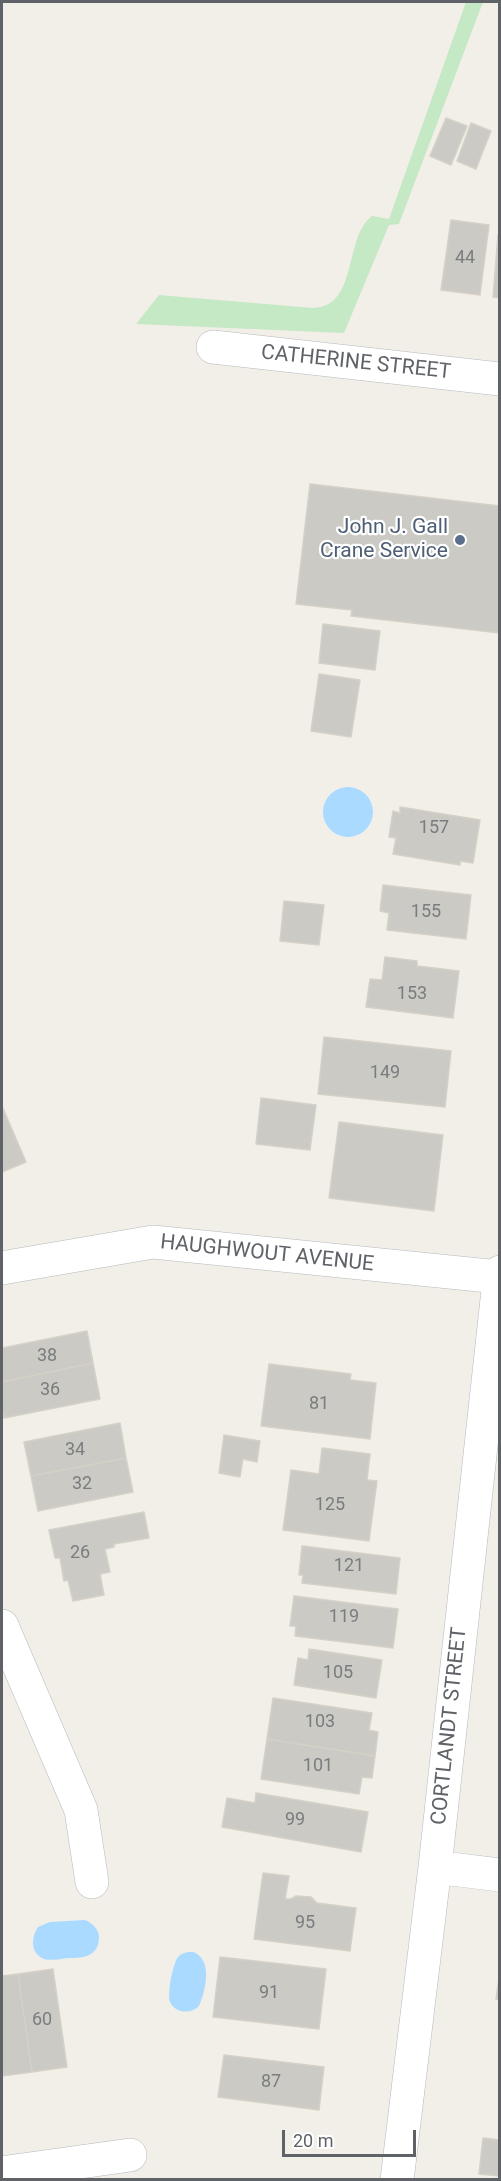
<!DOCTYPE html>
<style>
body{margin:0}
#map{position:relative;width:501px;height:2181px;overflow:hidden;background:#f1efe8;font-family:Roboto,sans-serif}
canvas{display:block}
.frame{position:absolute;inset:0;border:3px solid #5f6368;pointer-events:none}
.scale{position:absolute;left:282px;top:2130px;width:134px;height:27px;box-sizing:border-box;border:3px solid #5f6368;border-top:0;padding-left:8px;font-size:18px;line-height:21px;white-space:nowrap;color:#5f6368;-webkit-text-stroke:4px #fff;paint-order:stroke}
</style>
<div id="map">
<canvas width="501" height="2181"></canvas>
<div class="frame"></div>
<div class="scale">20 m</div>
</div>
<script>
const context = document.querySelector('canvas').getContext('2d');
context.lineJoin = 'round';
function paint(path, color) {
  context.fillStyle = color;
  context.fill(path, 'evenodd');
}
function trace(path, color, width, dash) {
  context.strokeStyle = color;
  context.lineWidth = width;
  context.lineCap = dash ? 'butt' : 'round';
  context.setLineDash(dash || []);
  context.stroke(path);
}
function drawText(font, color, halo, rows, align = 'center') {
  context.font = font + ' Roboto,sans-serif';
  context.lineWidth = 4.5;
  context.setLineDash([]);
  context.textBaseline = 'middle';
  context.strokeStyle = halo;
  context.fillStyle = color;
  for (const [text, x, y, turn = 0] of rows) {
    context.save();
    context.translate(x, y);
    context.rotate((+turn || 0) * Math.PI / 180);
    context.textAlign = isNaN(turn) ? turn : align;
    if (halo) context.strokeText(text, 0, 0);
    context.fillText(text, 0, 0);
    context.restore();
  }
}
paint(new Path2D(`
 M466,2H483L399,224L389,225L344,333L136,324L159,295L313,308C359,306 343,238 372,216L389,219Z`), '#c5e8c5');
paint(new Path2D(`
 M323 812a25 25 0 1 1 50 0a25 25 0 1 1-50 0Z
 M85,1920C92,1923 99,1929 99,1937C99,1944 97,1950 91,1954C85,1958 76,1958 68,1958C61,1959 51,1961 44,1959C30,1953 31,1938 38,1927L50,1922Z
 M193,1952C213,1959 206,1990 199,2006C191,2014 176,2014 170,2002C167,1994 173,1961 179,1956C184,1952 188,1952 193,1952Z`), '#aadaff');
const building = new Path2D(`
 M446,118L467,126L451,165L430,156Z
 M471,123L491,131L476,169L457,161Z
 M451,220L489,225L480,295L441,290Z
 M498,235H500V298L493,297Z
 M310,484L500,506V633L351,616L352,610L296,604Z
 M323,624L380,631L375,670L319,663Z
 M319,674L360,680L351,737L311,731Z
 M400,807L480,820L473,863L460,861V865L393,854L396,838L389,837L393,811L400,813Z
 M383,885L471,895L466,939L387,930L389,913L380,911Z
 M284,901L324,905L319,945L280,941Z
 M385,957L417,961V966L459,971L453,1018L366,1007L370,979L382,980Z
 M324,1037L451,1051L445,1107L318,1094Z
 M261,1098L316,1105L310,1150L256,1144Z
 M2,1106L26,1162L2,1172Z
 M339,1122L443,1135L434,1211L329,1198Z
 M87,1331L93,1363L2,1382V1348Z
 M93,1363L100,1399L4,1418L2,1407V1382Z
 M269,1364L351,1374L350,1380L376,1383L370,1439L261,1426Z
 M120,1423L126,1458L31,1476L24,1442Z
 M224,1435L260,1441L257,1462L243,1459L240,1477L219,1473Z
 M322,1448L370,1454L367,1480L377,1481L369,1541L283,1530L291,1470L319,1474Z
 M126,1458L133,1492L38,1511L31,1476Z
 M144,1512L149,1538L114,1544V1547L105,1549L110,1572L100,1574L104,1595L73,1601L68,1580L64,1581L60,1558H55L49,1530Z
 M302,1546L400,1558L396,1594L302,1583L303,1575H299Z
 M294,1596L398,1609L393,1648L295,1636L296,1626H290Z
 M309,1649L382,1660L376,1698L294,1685L298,1658L308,1660Z
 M273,1698L372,1713L369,1730L378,1732L375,1756L267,1739Z
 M267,1739L375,1756L372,1778L362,1777L359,1794L261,1779Z
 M256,1793L368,1812L361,1852L222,1827L227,1798L255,1803Z
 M263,1873L289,1876L285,1899H291L296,1896L311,1897L317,1903L356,1908L350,1951L254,1939Z
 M220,1957L326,1969L319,2029L213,2017Z
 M53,1969L67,2067L32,2072L18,1974Z
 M500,1971V2000L496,1999Z
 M18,1974L32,2072L2,2076V1976Z
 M224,2055L324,2067L319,2110L218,2097Z
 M483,2138L500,2140V2176L479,2174Z`);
paint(building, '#cccac5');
trace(building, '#d6d1c6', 1.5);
const minor = new Path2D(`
 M213,347L500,379
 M2,1268L153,1242L499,1277
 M2,1626L81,1810L92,1882
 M435,1867L500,1875
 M2,2173L130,2155
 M397,2180L435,1867L500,1272`);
trace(minor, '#b5b8bc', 34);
trace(minor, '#fff', 33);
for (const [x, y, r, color] of [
 [460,540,6,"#5c6f8a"]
]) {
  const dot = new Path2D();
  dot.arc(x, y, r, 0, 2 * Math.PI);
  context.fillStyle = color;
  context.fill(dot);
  trace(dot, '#fff', 2);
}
drawText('18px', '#7a7d7f', null, [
 ["44",465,258],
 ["157",434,828],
 ["155",426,912],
 ["153",412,994],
 ["149",385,1073],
 ["38",47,1356],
 ["36",50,1390],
 ["81",319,1404],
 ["34",75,1450],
 ["32",82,1484],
 ["125",330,1505],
 ["26",80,1553],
 ["121",349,1566],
 ["119",344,1617],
 ["105",338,1673],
 ["103",320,1722],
 ["101",318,1766],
 ["99",295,1820],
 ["95",305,1923],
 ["91",269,1993],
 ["60",42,2020],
 ["87",271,2082]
]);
drawText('21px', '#5f6368', '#fff', [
 ["CATHERINE STREET",356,363,6],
 ["HAUGHWOUT AVENUE",267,1254,6],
 ["CORTLANDT STREET",450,1726,-84]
]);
drawText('21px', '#4e5e75', '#fff', [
 ["John J. Gall",448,528],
 ["Crane Service",448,552]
], 'right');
</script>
